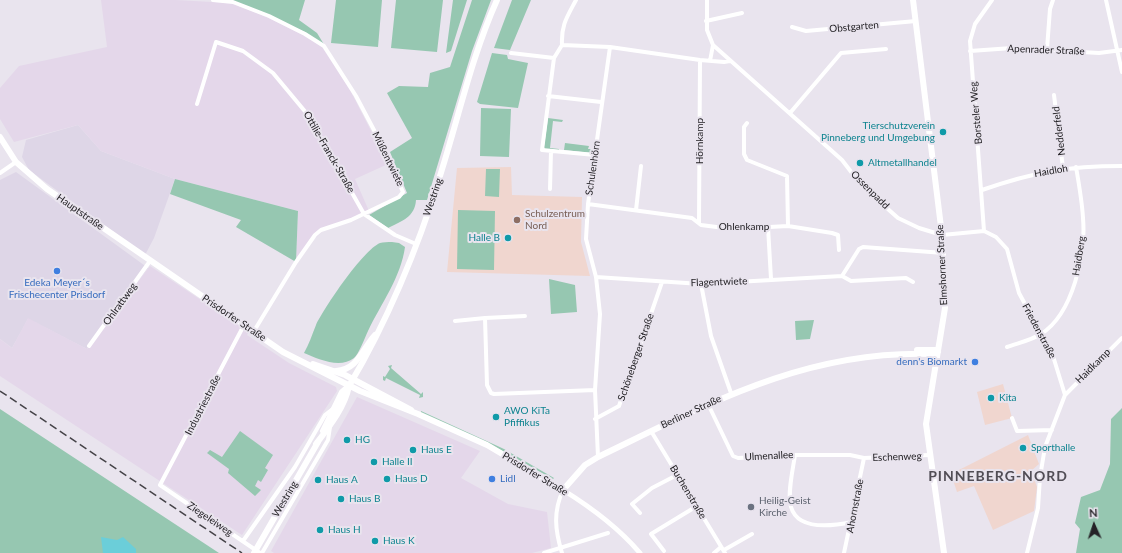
<!DOCTYPE html>
<meta charset="utf-8">
<style>
body{margin:0}
#map{position:relative;width:1122px;height:553px;overflow:hidden;background:#e9e4ee;font-family:Lato,sans-serif}
canvas{display:block}
.north{position:absolute;left:1074px;top:505px;width:40px;height:40px;-webkit-text-stroke:3px #e9e4ee;paint-order:stroke;rotate:357deg;font-size:11px;font-weight:700;line-height:16px;text-align:center;color:#242226}
.north::after{content:'';display:block;margin:auto;width:14px;height:18px;background:#242226;clip-path:polygon(50% 0,100% 100%,50% 72%,0 100%)}
</style>
<div id="map">
<canvas width="1122" height="553"></canvas>
<div class="north">N</div>
</div>
<script>
const context = document.querySelector('canvas').getContext('2d');
context.lineJoin = 'round';
function paint(path, color) {
  context.fillStyle = color;
  context.fill(path, 'evenodd');
}
function trace(path, color, width, dash) {
  context.strokeStyle = color;
  context.lineWidth = width;
  context.lineCap = dash ? 'butt' : 'round';
  context.setLineDash(dash || []);
  context.stroke(path);
}
function drawText(font, color, halo, rows, align = 'center') {
  context.font = font + ' Lato,sans-serif';
  context.lineWidth = 4;
  context.setLineDash([]);
  context.textBaseline = 'middle';
  context.strokeStyle = halo;
  context.fillStyle = color;
  for (const [text, x, y, turn = 0] of rows) {
    context.save();
    context.translate(x, y);
    context.rotate((+turn || 0) * Math.PI / 180);
    context.textAlign = isNaN(turn) ? turn : align;
    if (halo) context.strokeText(text, 0, 0);
    context.fillText(text, 0, 0);
    context.restore();
  }
}
paint(new Path2D(`
 M78,125L101,151L175,179L154,238L145,255L29,170L22,157L26,140Z
 M16,172L148,268L87,349L28,319L12,348L0,339V180Z`), '#ded6e7');
paint(new Path2D(`
 M101,0H176L230,3L267,17L303,35L322,47L350,90L388,164L355,179L369,211L325,229L308,245L296,262L298,211L175,179L101,151L78,125L14,142L0,119V88L19,66L107,47Z
 M150,266L249,332L247,335L289,363L336,387L337,391L242,535L0,376V339L12,348L28,318L87,349Z
 M357,397L480,451L461,478L508,504L547,512L551,548L532,553H274L271,551Z`), '#e4d7ea');
paint(new Path2D(`
 M511,167L512,195L582,197L581,242L590,276L447,272L457,168Z
 M1003,384L1012,418L985,425L977,392Z
 M1028,435L1039,464L1031,471L1037,487L1034,511L993,530L974,486L957,492L951,474Z`), '#f0d6cf');
paint(new Path2D(`
 M231,0H305L299,20L317,33L325,46L305,32Z
 M336,0H382L378,47L331,43Z
 M396,0H443L437,52L391,48Z
 M453,0H467L451,51L446,53Z
 M472,0H491L472,51L427,200H416C415,217 402,221 388,228L369,215L407,193L390,152L412,138L387,93L399,86L428,87L430,73L450,67Z
 M512,0H531L510,50L494,48Z
 M492,53L507,55L508,59L528,63L518,108L480,104L477,102Z
 M481,108L511,109L509,157L480,156Z
 M548,118L563,120L562,122L553,121L550,148L559,149V150L545,149L544,147Z
 M565,143L589,146L588,149H593L592,153L564,150Z
 M486,169H500L499,197L485,196Z
 M175,179L298,211L296,262L236,227L241,220L170,194Z
 M458,210L495,211L494,270L457,269Z
 M392,242L399,243L405,247C401,277 381,304 368,331C365,337 359,354 354,358C340,369 318,359 304,353C309,344 312,335 316,325C324,308 363,250 380,243C383,242 388,242 392,242Z
 M549,279L575,285L577,312L551,314Z
 M814,320L810,339L796,340L795,321Z
 M392,365L391,368L421,394L423,392V397L419,398L420,395L386,378L385,381L383,380V376L385,377L390,369L388,366Z
 M1122,408V553H1076L1080,529L1075,523L1081,497L1100,490L1110,464L1111,419Z
 M0,409L219,553H0Z
 M421,411L504,449L554,478L553,479L488,443L421,413Z
 M240,431L273,455L265,468L268,470L261,482L258,480L255,486L261,490L255,496L228,473L229,469L207,453L210,450L222,457Z`), '#96c7b1');
paint(new Path2D(`
 M101,537L117,540L123,537L136,549V553H103Z`), '#6bced9');
trace(new Path2D(`
 M213,0L233,2L269,16L305,34L324,46L356,96L384,149L403,192L399,197L351,220L321,230L315,235L296,262L254,331
 M707,0V30L713,45L842,160L862,186L898,218L919,228L942,235L984,231L996,237L1007,249L1019,293L1053,356L1065,395L1045,447L1040,477L1038,508L1027,553
 M1106,0L1122,72
 M706,21L742,13
 M792,27L806,31L916,21
 M562,45C561,25 567,17 576,0
 M1047,49L1050,9L1053,0
 M970,51L1012,48L1099,53L1122,50
 M511,53L554,58
 M710,61L713,45
 M1054,95L1063,168
 M548,96L601,102
 M197,104L216,42L243,51L273,73L308,115L364,214L395,235L416,244
 M790,113L841,53L886,49
 M747,123L744,127V154L747,160L787,176L788,226
 M595,155L542,150L554,58L562,45L610,47
 M0,173L16,162
 M550,189L551,151
 M982,190C1034,172 1067,166 1122,166
 M588,204L692,218L701,225L732,229L788,226L832,233L838,235L839,250
 M636,210L641,166
 M699,223L700,60
 M768,227L771,279
 M984,231L970,41L975,24L992,0
 M842,276L859,249L863,247L944,253
 M596,277L701,284L842,276L851,281L906,278L913,282
 M701,284L711,336L731,393
 M485,318L525,316
 M455,321L485,318L487,385L491,393L494,394L595,390
 M244,325L160,485L260,553
 M89,346L150,261
 M1007,347C1018,343 1032,340 1041,334C1073,314 1086,254 1083,218C1082,201 1079,184 1076,167
 M1065,395L1122,338
 M708,404L733,456L738,458L795,455H850L864,458L929,455
 M1012,418L1017,431L1052,430
 M595,419L619,406L662,282
 M651,431L725,553
 M795,455C793,469 787,494 791,507C798,531 833,526 852,522
 M598,457L595,390L600,314L596,277L586,239L588,204L610,47L700,60L724,62L730,61
 M640,513L632,504L652,488L677,475
 M243,541L295,467L325,415L334,408
 M724,550L752,534
 M664,551L651,534L697,506
 M262,553L328,440L330,427
 M544,553L608,533
 M562,553C555,530 553,512 563,490
 M714,553L721,547
 M844,553L864,458`), '#fff', 4);
trace(new Path2D(`
 M563,490C592,508 618,527 640,553`), '#fff', 5);
trace(new Path2D(`
 M913,0L942,235L945,308L926,424L944,553
 M0,137L16,162L47,189L283,352L360,391L418,414L487,445L563,490L585,465L598,457C708,404 807,349 934,354L938,352
 M917,350H935L938,352
 M313,364L345,375L411,410
 M336,371C358,370 362,349 375,335`), '#fff', 6);
trace(new Path2D(`
 M323,431L342,392L349,386
 M316,444C329,427 345,407 349,386C386,324 418,248 439,179C458,120 471,58 497,0
 M254,553L318,442`), '#fff', 6);
trace(new Path2D(`
 M0,391L242,553`), '#454348', 1.5, [8, 4]);
for (const [x, y, r, color] of [
 [943,132,4,"#0f9aa8"],
 [860,163,4,"#0f9aa8"],
 [517,220,4,"#8d6e63"],
 [508,238,4,"#0f9aa8"],
 [57,271,4,"#3f7fe0"],
 [975,362,4,"#3f7fe0"],
 [991,398,4,"#0f9aa8"],
 [496,417,4,"#0f9aa8"],
 [347,440,4,"#0f9aa8"],
 [1023,448,4,"#0f9aa8"],
 [413,450,4,"#0f9aa8"],
 [374,462,4,"#0f9aa8"],
 [387,479,4,"#0f9aa8"],
 [492,479,4,"#3f7fe0"],
 [318,480,4,"#0f9aa8"],
 [341,499,4,"#0f9aa8"],
 [751,507,4,"#6b7280"],
 [320,530,4,"#0f9aa8"],
 [375,541,4,"#0f9aa8"]
]) {
  const dot = new Path2D();
  dot.arc(x, y, r, 0, 2 * Math.PI);
  context.fillStyle = color;
  context.fill(dot);
  trace(dot, '#e9e4ee', 1.5);
}
drawText('10px', '#242226', '#e9e4ee', [
 ["Obstgarten",854,27,-5],
 ["Apenrader Straße",1046,50,2],
 ["Borsteler Weg",976,113,-95],
 ["Nedderfeld",1059,131,-97],
 ["Hörnkamp",700,141,-90],
 ["Ottilie-Franck-Straße",329,152,60],
 ["Müßentwiete",388,159,64],
 ["Schulenhörn",593,168,-82],
 ["Haidloh",1051,171,-10],
 ["Ossenpadd",870,190,45],
 ["Westring",433,197,-71],
 ["Hauptstraße",80,212,35],
 ["Ohlenkamp",744,227],
 ["Haidberg",1079,256,-81],
 ["Elmshorner Straße",942,265,-93],
 ["Flagentwiete",719,282,-2],
 ["Ohlrattweg",120,304,-54],
 ["Prisdorfer Straße",234,318,34],
 ["Friedenstraße",1039,331,62],
 ["Schöneberger Straße",636,357,-71],
 ["Haidkamp",1093,366,-45],
 ["Industriestraße",203,405,-63],
 ["Berliner Straße",691,412,-25],
 ["Ulmenallee",769,456,-3],
 ["Eschenweg",897,457,-2],
 ["Prisdorfer Straße",535,474,31],
 ["Buchenstraße",688,492,59],
 ["Westring",285,499,-60],
 ["Ahornstraße",855,506,-79],
 ["Ziegeleiweg",210,519,34]
]);
drawText('10px', '#0d838f', '#e9e4ee', [
 ["Tierschutzverein",935,126,"right"],
 ["Pinneberg und Umgebung",935,138,"right"],
 ["Altmetallhandel",868,163],
 ["Halle B",500,238,"right"],
 ["Kita",999,398],
 ["AWO KiTa",504,411],
 ["Pfiffikus",504,423],
 ["HG",355,440],
 ["Sporthalle",1031,448],
 ["Haus E",421,450],
 ["Halle II",382,462],
 ["Haus D",395,479],
 ["Haus A",326,480],
 ["Haus B",349,499],
 ["Haus H",328,530],
 ["Haus K",383,541]
], 'left');
drawText('10px', '#785e54', '#e9e4ee', [
 ["Schulzentrum",525,214],
 ["Nord",525,226]
], 'left');
drawText('10px', '#366cbe', '#e9e4ee', [
 ["Edeka Meyer´s",57,283],
 ["Frischecenter Prisdorf",57,295],
 ["denn's Biomarkt",967,362,"right"],
 ["Lidl",500,479,"left"]
]);
drawText('10px', '#5b616d', '#e9e4ee', [
 ["Heilig-Geist",759,501],
 ["Kirche",759,513]
], 'left');
context.letterSpacing = '1px';
drawText('bold 14px', '#514d55', '#e9e4ee', [
 ["PINNEBERG-NORD",998,476]
]);
context.letterSpacing = '0px';
</script>
